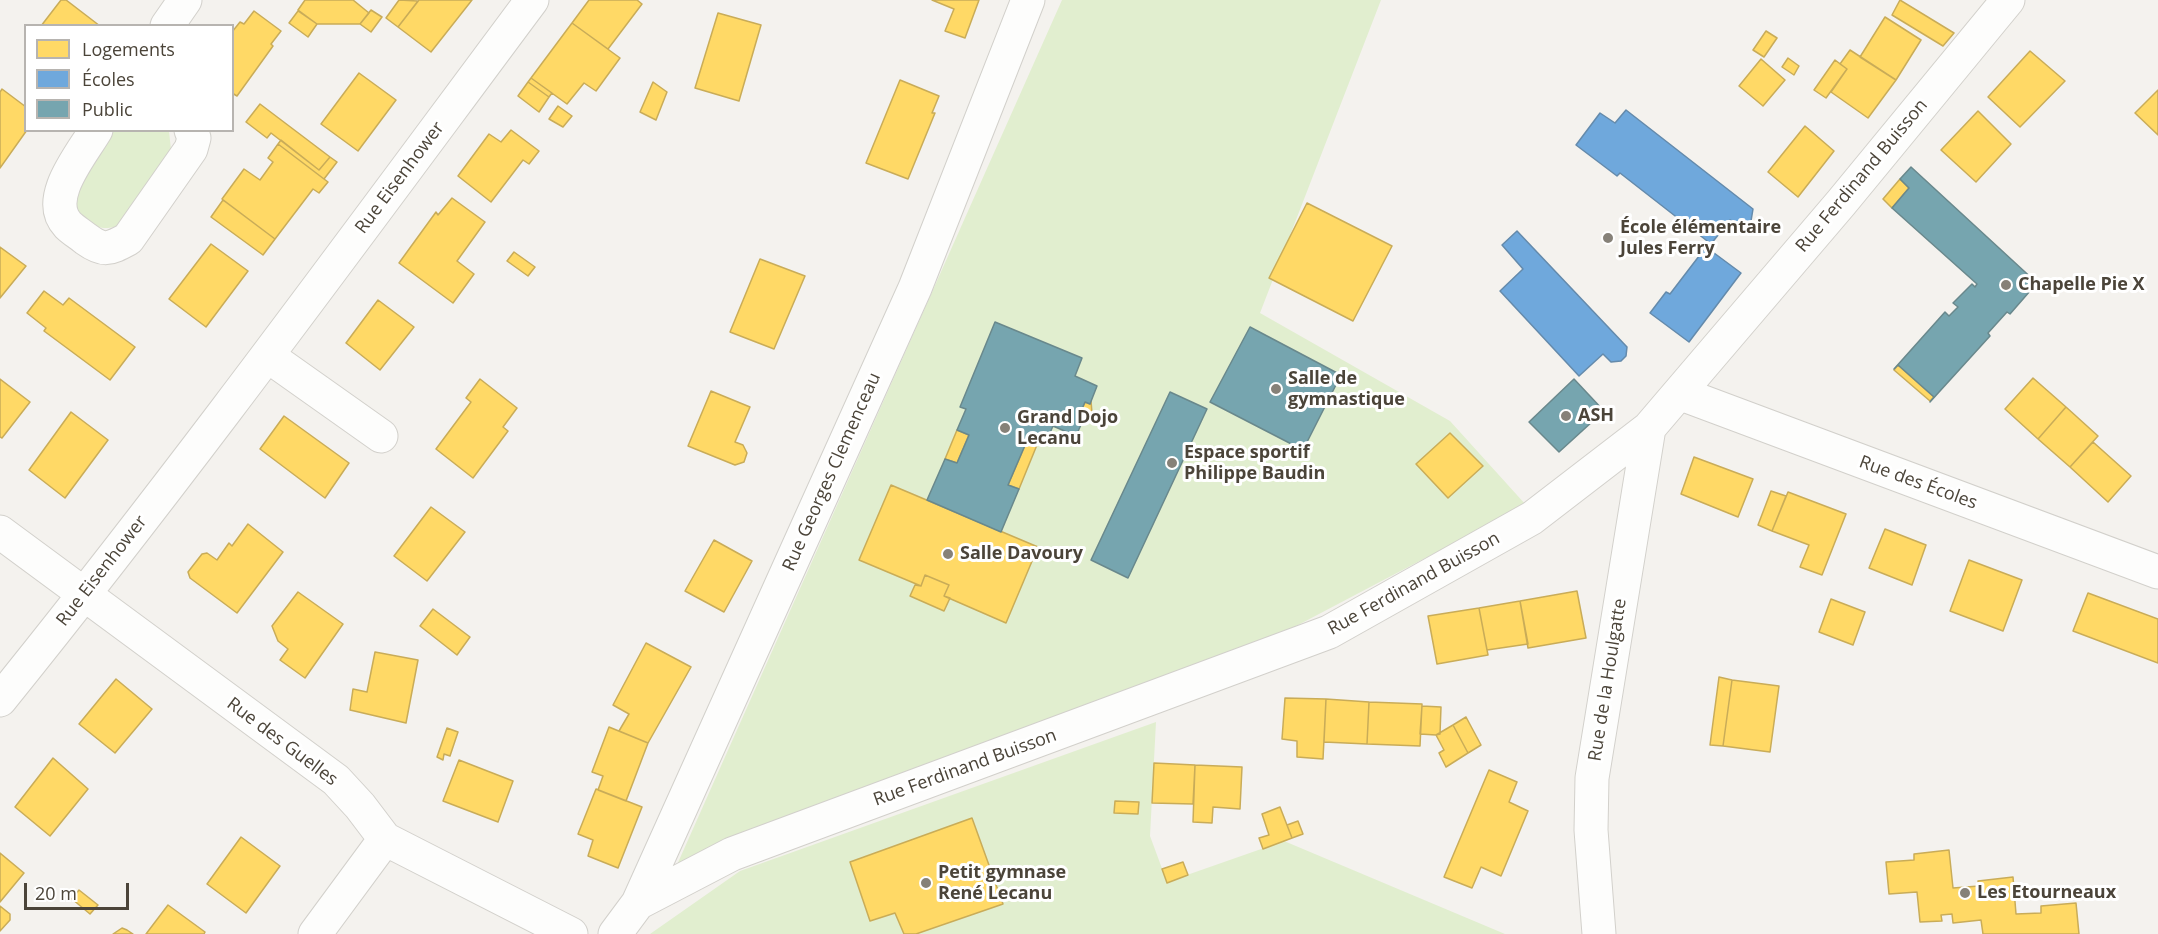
<!DOCTYPE html>
<meta charset="utf-8">
<style>
body{margin:0}
#map{position:relative;width:2158px;height:934px;overflow:hidden;background:#f4f2ee;font-family:"Open Sans",sans-serif}
canvas{display:block}
.legend{position:absolute;left:24px;top:24px;width:210px;height:108px;box-sizing:border-box;background:#fff;border:2px solid #b7b4b0;margin:0;padding:8px 10px;list-style:none;font-size:18px;color:#4b4439}
.legend li{display:flex;align-items:center;gap:12px;height:30px}
.legend b{width:30px;border:2px solid #b7b4b0}
.scale{position:absolute;left:24px;top:883px;width:105px;height:27px;box-sizing:border-box;border:3px solid #4b4439;border-top:0;padding-left:8px;font-size:18px;line-height:21px;white-space:nowrap;color:#4b4439;-webkit-text-stroke:4px #fff;paint-order:stroke}
</style>
<div id="map">
<canvas width="2158" height="934"></canvas>
<ul class="legend">
<li><b style="height:16px;background:#ffd966"></b>Logements</li>
<li><b style="height:16px;background:#6fa8dc"></b>Écoles</li>
<li><b style="height:16px;background:#76a5af"></b>Public</li>
</ul>
<div class="scale">20 m</div>
</div>
<script>
const context = document.querySelector('canvas').getContext('2d');
context.lineJoin = 'round';
function paint(path, color) {
  context.fillStyle = color;
  context.fill(path, 'evenodd');
}
function trace(path, color, width, dash) {
  context.strokeStyle = color;
  context.lineWidth = width;
  context.lineCap = dash ? 'butt' : 'round';
  context.setLineDash(dash || []);
  context.stroke(path);
}
function drawText(font, color, halo, rows, align = 'center') {
  context.font = font + ' "Open Sans",sans-serif';
  context.lineWidth = 6;
  context.setLineDash([]);
  context.textBaseline = 'middle';
  context.strokeStyle = halo;
  context.fillStyle = color;
  for (const [text, x, y, turn = 0] of rows) {
    context.save();
    context.translate(x, y);
    context.rotate((+turn || 0) * Math.PI / 180);
    context.textAlign = isNaN(turn) ? turn : align;
    if (halo) context.strokeText(text, 0, 0);
    context.fillText(text, 0, 0);
    context.restore();
  }
}
paint(new Path2D(`
 M1062,0H1381L1260,313L1450,421L1526,505L1262,644L676,867Z
 M112,131H169L171,150L117,226C104,230 98,228 86,221C56,203 99,150 112,131Z
 M1156,722L1150,836L1167,882L1284,841L1505,934H650L740,871Z`), '#e1eecf');
const homes = new Path2D(`
 M61,0H66L100,26H41Z
 M305,0H353L369,13L360,24H317L298,10Z
 M399,0L418,1L398,27L386,18Z
 M472,0L431,52L398,27L419,0Z
 M589,0H637L642,4L608,49L572,23Z
 M932,0H979L965,38L945,31L954,9Z
 M1900,0L1954,33L1943,46L1892,15Z
 M371,10L382,17L371,32L360,24Z
 M254,11L281,31L271,44L273,46L237,96L232,93V32L240,22L244,24Z
 M298,11L317,24L308,37L289,23Z
 M718,13L761,25L739,101L695,88Z
 M1885,17L1921,40L1896,80L1860,57Z
 M572,23L620,58L596,91L584,83L567,104L531,78Z
 M1766,31L1777,38L1764,57L1753,50Z
 M1850,50L1896,80L1868,118L1831,92L1847,69L1840,64Z
 M2030,51L2065,81L2020,127L1988,97Z
 M1788,58L1799,66L1794,75L1782,67Z
 M1761,59L1785,80L1763,106L1739,86Z
 M1835,60L1847,69L1826,98L1814,90Z
 M359,73L396,100L358,151L321,124Z
 M531,78L552,93L549,97L528,82Z
 M900,80L939,96L932,113H935L908,179L866,163Z
 M528,82L549,97L539,112L518,96Z
 M653,82L667,92L656,120L640,112Z
 M2,89L26,107V130H27L0,168V92Z
 M2158,90V135L2135,113Z
 M260,104L330,157L319,170L271,133L267,138L246,122Z
 M558,106L572,116L563,127L549,119Z
 M1978,111L2011,144L1976,182L1941,150Z
 M1805,126L1834,151L1798,197L1768,172Z
 M511,130L539,151L529,164L523,160L491,202L458,176L489,134L501,142Z
 M281,140L319,170L330,157L337,162L324,179L278,144Z
 M278,144L328,182L319,193L313,189L275,239L222,199L244,169L260,180L273,162L268,158Z
 M1900,179L1909,188L1892,208L1883,199Z
 M452,198L485,222L457,261L474,274L453,303L399,263L436,212L438,215Z
 M223,200L275,239L263,255L211,217Z
 M1307,203L1392,246L1353,321L1269,278Z
 M211,244L248,271L206,327L169,299Z
 M0,247L26,266L0,298Z
 M514,252L535,267L528,276L507,261Z
 M760,259L805,276L774,349L730,332Z
 M44,291L63,305L69,298L135,347L110,380L44,331L46,328L27,313Z
 M378,300L414,327L380,370L346,343Z
 M1898,365L1934,397L1930,401L1894,370Z
 M2033,378L2066,407L2038,439L2005,409Z
 M0,379L30,402L2,438L0,437Z
 M480,379L517,408L503,427L508,431L473,478L436,449L471,402L466,398Z
 M711,391L750,407L735,442L743,445L747,453L744,462L735,465L688,446Z
 M1091,401L1092,413L1083,420L1084,418L1079,416L1085,402L1090,404Z
 M2066,407L2098,436L2070,467L2038,439Z
 M71,412L108,440L65,498L29,470Z
 M284,416L349,463L325,498L260,449Z
 M957,430L969,435L957,463L945,459Z
 M1450,433L1483,466L1448,498L1416,464Z
 M1029,436L1039,440L1019,489L1008,485Z
 M2093,442L2131,476L2108,502L2070,467Z
 M1694,457L1753,479L1738,517L1681,494Z
 M891,485L1038,547L1006,623L944,596L949,585L925,575L921,586L859,560Z
 M1771,491L1786,496L1772,531L1758,525Z
 M1788,492L1846,514L1822,575L1800,567L1809,545L1772,531Z
 M431,507L465,532L427,581L394,556Z
 M248,524L283,552L237,613L190,578L188,572L202,554L207,553L217,560L229,543L232,546Z
 M1885,529L1926,545L1912,585L1869,568Z
 M714,540L752,561L724,612L685,591Z
 M1969,560L2022,580L2003,631L1950,611Z
 M925,575L949,585L944,596L950,598L944,611L910,596L915,585L921,586Z
 M1577,591L1586,638L1528,648L1520,601Z
 M298,592L343,624L305,678L280,660L288,649L278,641L272,626Z
 M2088,593L2158,619V663L2073,631Z
 M1831,599L1865,612L1853,645L1819,632Z
 M1520,601L1528,644L1487,650L1479,608Z
 M1479,608L1488,655L1437,664L1428,616Z
 M433,609L470,637L457,655L420,626Z
 M646,643L691,667L648,743L619,731L629,714L613,705Z
 M375,652L418,660L406,723L350,710L353,689L367,692Z
 M1719,677L1732,680L1723,746L1710,745Z
 M116,679L152,709L115,753L79,724Z
 M1732,680L1779,686L1770,752L1723,746Z
 M1285,698L1326,699L1323,759L1297,757V741L1282,739Z
 M1326,699L1369,702L1367,744L1324,742Z
 M1369,702L1422,704L1420,746L1367,744Z
 M1422,706L1441,707L1440,734L1436,735L1420,734Z
 M1466,717L1481,745L1468,753L1453,725Z
 M1453,725L1468,753L1446,767L1439,753L1444,750L1436,735Z
 M609,727L648,743L626,801L598,790L603,776L592,772Z
 M447,728L458,732L450,756L444,754L443,760L437,757Z
 M53,758L88,789L50,836L15,807Z
 M459,760L513,781L498,822L443,801Z
 M1154,763L1195,765L1193,804L1152,803Z
 M1195,765L1242,767L1240,809L1213,807L1212,823L1193,822Z
 M1489,770L1517,782L1509,802L1528,811L1501,876L1481,867L1472,888L1444,877Z
 M596,789L642,807L618,868L588,856L593,840L578,834Z
 M1115,801L1139,802L1138,814L1114,813Z
 M1280,807L1292,838L1263,849L1259,838L1269,835L1262,814Z
 M972,818L1003,904L916,934H904L895,913L870,921L850,862Z
 M1298,821L1303,834L1292,838L1287,825Z
 M241,837L280,866L246,913L207,884Z
 M1949,850L1953,888L1979,886L1978,881L2013,877L2016,914L2041,913V906L2076,903L2079,934H1983L1981,920L1953,923L1952,914L1941,915L1942,921L1920,922L1917,892L1889,894L1886,862L1914,860V854Z
 M0,853L24,873L0,902Z
 M1183,862L1188,875L1167,883L1162,869Z
 M79,890L98,905L90,914L72,899Z
 M168,905L205,932L204,934H146Z
 M0,906L10,914V920L0,931Z
 M122,928L127,930L133,934H113Z`);
paint(homes, '#ffd966');
trace(homes, '#c9ac58', 1.5);
const schools = new Path2D(`
 M1626,110L1753,209L1751,221L1742,226L1730,220L1711,244L1620,173L1617,176L1576,145L1600,113L1615,123Z
 M1517,231L1627,347L1626,356L1621,361L1611,362L1603,354L1579,376L1500,291L1523,269L1502,245Z
 M1706,247L1741,273L1689,342L1650,313L1666,292L1670,294Z`);
paint(schools, '#6fa8dc');
trace(schools, '#648aab', 1.5);
const public = new Path2D(`
 M1911,167L2037,283L2010,314L2007,312L1988,333L1990,336L1930,402L1934,397L1898,365L1894,369L1945,312L1949,316L1958,307L1953,303L1972,284L1975,287L1977,284L1892,208L1909,188L1900,179Z
 M995,322L1082,358L1075,376L1097,386L1090,404L1085,402L1079,416L1084,418L1076,436L1053,426L1046,442L1029,436L1008,485L1019,489L1001,532L927,500L945,459L957,463L969,435L957,430L966,409L960,407Z
 M1250,327L1341,375L1303,450L1210,402Z
 M1574,379L1604,411L1559,452L1529,422Z
 M1170,392L1207,409L1128,578L1091,560Z`);
paint(public, '#76a5af');
trace(public, '#69888c', 1.5);
const minor = new Path2D(`
 M167,26L185,0
 M96,130C82,154 43,199 68,225C73,230 80,234 86,239C104,252 109,249 128,239L191,149L194,138L191,130
 M268,356L381,436
 M1679,393L2158,572
 M0,532L336,780L360,806L385,839L571,934
 M0,700C184,472 357,235 532,0
 M638,903L732,854L1329,632L1532,518L1649,428L1841,203L2008,0
 M315,934L385,839
 M615,934L638,903L915,288L1028,0
 M1599,934L1591,830L1592,778L1649,428`);
trace(minor, '#d2d0cb', 35);
trace(minor, '#fdfdfc', 33);
for (const [x, y, r, color] of [
 [1608,238,6,"#868178"],
 [2006,285,6,"#868178"],
 [1276,389,6,"#868178"],
 [1566,416,6,"#868178"],
 [1005,428,6,"#868178"],
 [1172,463,6,"#868178"],
 [948,554,6,"#868178"],
 [926,883,6,"#868178"],
 [1965,893,6,"#868178"]
]) {
  const dot = new Path2D();
  dot.arc(x, y, r, 0, 2 * Math.PI);
  context.fillStyle = color;
  context.fill(dot);
  trace(dot, '#fff', 2);
}
drawText('18px', '#4b4439', '#fff', [
 ["Rue Ferdinand Buisson",1862,176,-50],
 ["Rue Eisenhower",400,178,-53],
 ["Rue Georges Clemenceau",832,472,-66],
 ["Rue des Écoles",1918,483,20],
 ["Rue Eisenhower",102,571,-52],
 ["Rue Ferdinand Buisson",1414,584,-29],
 ["Rue de la Houlgatte",1608,680,-81],
 ["Rue des Guelles",282,742,37],
 ["Rue Ferdinand Buisson",965,768,-20]
]);
drawText('bold 18px', '#4b4439', '#fff', [
 ["École élémentaire",1620,228],
 ["Jules Ferry",1620,249],
 ["Chapelle Pie X",2018,285],
 ["Salle de",1288,379],
 ["gymnastique",1288,400],
 ["ASH",1578,416],
 ["Grand Dojo",1017,418],
 ["Lecanu",1017,439],
 ["Espace sportif",1184,453],
 ["Philippe Baudin",1184,474],
 ["Salle Davoury",960,554],
 ["Petit gymnase",938,873],
 ["René Lecanu",938,894],
 ["Les Etourneaux",1977,893]
], 'left');
</script>
